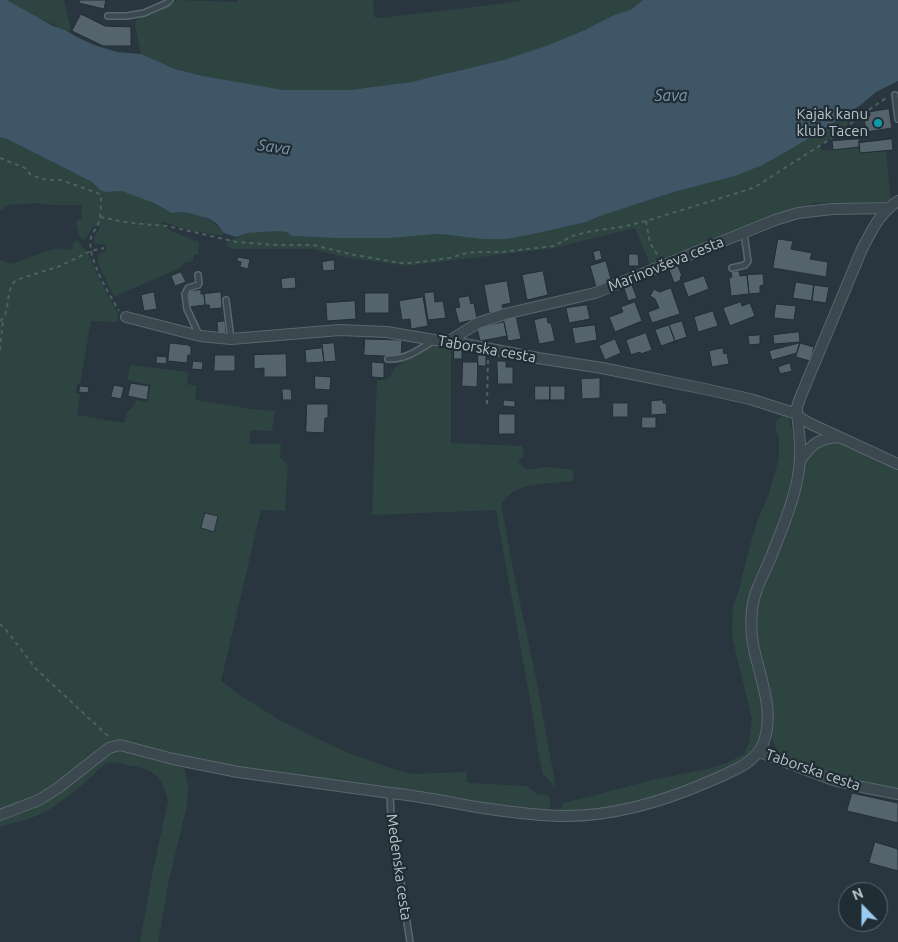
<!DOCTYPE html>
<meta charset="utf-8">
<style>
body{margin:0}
#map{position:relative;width:898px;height:942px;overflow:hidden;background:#29363f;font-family:Ubuntu,sans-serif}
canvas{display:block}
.north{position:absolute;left:838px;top:882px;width:50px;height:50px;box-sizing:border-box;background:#212d35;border:1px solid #5e6971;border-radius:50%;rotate:338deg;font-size:14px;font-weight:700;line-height:20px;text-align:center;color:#b9c3ca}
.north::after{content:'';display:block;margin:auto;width:18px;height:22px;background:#99caef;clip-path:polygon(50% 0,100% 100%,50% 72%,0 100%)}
</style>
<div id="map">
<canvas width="898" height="942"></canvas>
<div class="north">N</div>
</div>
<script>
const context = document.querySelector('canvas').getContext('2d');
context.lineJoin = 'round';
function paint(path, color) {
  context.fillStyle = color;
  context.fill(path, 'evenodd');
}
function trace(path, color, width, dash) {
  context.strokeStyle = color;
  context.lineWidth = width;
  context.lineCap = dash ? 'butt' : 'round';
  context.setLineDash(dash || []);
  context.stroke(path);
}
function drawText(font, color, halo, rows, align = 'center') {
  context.font = font + ' Ubuntu,sans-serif';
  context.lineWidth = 4.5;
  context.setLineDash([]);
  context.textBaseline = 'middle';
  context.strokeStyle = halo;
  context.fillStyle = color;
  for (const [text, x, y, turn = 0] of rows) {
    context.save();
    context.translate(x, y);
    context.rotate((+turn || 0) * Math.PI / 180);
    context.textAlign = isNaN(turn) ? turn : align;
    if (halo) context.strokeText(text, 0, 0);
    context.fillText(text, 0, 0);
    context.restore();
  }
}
paint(new Path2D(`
 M7,0H64L70,27V32L39,18Z
 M177,0L238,2V0H373L374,17L381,18L490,5L524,0H643L632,9L612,16L585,30L546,46L503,60L411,82L350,90H283L260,87L203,76L175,69L141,54L135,26L136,20C151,15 164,11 177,0Z
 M845,115L849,120L848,124L845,128L820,145L822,151L859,147L860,153L886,151L891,202L812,203L811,206L790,211L651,267L635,228L554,248L406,266L339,256L312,249H231L227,246V242L248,233L278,230L286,232L292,236L335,238H390L436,234L450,235L464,237L507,239L534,234L586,222L599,216L674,192L735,176L756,168L775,158L815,135Z
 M0,137L7,139L92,182C106,198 107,188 123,191C140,193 154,205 169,212C174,214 179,212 184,212C202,214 213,220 224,233L222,235C202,234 182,228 163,222L161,223L171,231L199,242L198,254L193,255V261L183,263L182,267L114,297L97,262L99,254L106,251L105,244H94L93,243L95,236L100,228L98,226H93L86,238L83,240L79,236L76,222L82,218L81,205H51L38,203L9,205L0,211Z
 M77,241L79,242L87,252L91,260L95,270L118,314L117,322L91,321L80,384H77L76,393L80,394L77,415L124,423L128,411L135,405L136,400L146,402L151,385L127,380L130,365L188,372L187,384L197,386L195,400L250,409L275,411L272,431L251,430L249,444H281L280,458L288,465L285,511L261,510L221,681L238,694L281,721L346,752L393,769L413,774L467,772L466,781L470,783L526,786L538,794L548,795C551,801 551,804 549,811L487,805L460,799L373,785L239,769L118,742C80,768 43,796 0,812V260L11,264L47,251L60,248L71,250L73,248V243Z
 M433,345L451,346V443L522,446L524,456L518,461C527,476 536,466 548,467C556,467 564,470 572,469L574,481C557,483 534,483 519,489C511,492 506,498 501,504L514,574L536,678L556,788L546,777L543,774L538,751L533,717L496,510L372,515L377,380H385L390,377L394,369L401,363Z
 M784,416L788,418L792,428L794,447L795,458L789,491L785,509L772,544L751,593L747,613L746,632L749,649L759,684L763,711L761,738L757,747L750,757L718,775L675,790L609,810L561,812L562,803L592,796L652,780L707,769L727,763L744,754L749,742L752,719L733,641L732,626L733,607L739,590L747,556L757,522L768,496L779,458V440L776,428V421L780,417Z
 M829,442H839L898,469V789H882L856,783L802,764C787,754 780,759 772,740L755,639V623L758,602L783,541L792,513L803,464L813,449Z
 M120,750L146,758L184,768L188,785L187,805L169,880L158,942H140L152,875L168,802C167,791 160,777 150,771C143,768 134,766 126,765C119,763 113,761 106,763C88,779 70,798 48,810C34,819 16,822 0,827V820L21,812L112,752Z`), '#2d4441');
paint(new Path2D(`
 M0,0H7L39,18L51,25L65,30L77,37L94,45L117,52L141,54L175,69L203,76L283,90H350L411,82L503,60L546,46L585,30L612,16L632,9L643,0H898V81L876,92L862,104L815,135L763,165L735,176L674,192L600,216L586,222L534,234L507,239H483L464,237L450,235L436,234L390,238H335L292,236L286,232L278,231L248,233L236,237L224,233L217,224L210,219L193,214L182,212L171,213L154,203L122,191L105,192L100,190L92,182L7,139L0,137Z`), '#3e5665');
const building = new Path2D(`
 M80,0H106L104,9L79,3Z
 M81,14L105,26L131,27V46H103L72,31Z
 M889,109L892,128L866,132L864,117L870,116V112Z
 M859,139V147L833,150L832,141Z
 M892,139L893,150L860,153L859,143Z
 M778,239L793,241L791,249L812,253L810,259L828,262L826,277L773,268Z
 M600,250L602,259L595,261L593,252Z
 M629,254H638L639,266H629Z
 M238,257L250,259L248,269L240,267L241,262L237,261Z
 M334,260L335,270L323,271L322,262Z
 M606,261L612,283L596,287L590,266Z
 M678,266L682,276L680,277L681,280L674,283L669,269Z
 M543,271L548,295L527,300L522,275Z
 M739,271L740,276L747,275L749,294L731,296L729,278L732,277L731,272Z
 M181,272L186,282L175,286L171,276Z
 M763,274L764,285L760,286V293L749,294L747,275Z
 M704,276L709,289L688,297L683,283Z
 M295,277L296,288L282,289L281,279Z
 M507,281L511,303L502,305L503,311L489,313L484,285Z
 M796,282L814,285L812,301L793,298Z
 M632,285L637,298L628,301L624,288Z
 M814,285L829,287L826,303L812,301Z
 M671,288L680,314L652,323L648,312L659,308L655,299L650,296L654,289L659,292Z
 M201,290V294H204L205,305L189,307L188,291Z
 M154,292L157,309L144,311L141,295Z
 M221,292L222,308L210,309L209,305H205L204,294Z
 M434,292L435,302L443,301L446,318L428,320L424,293Z
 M365,293H389V313H365Z
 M469,296L471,304L474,303L477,319L459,323L455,308L460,307L458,298Z
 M423,297L428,326L411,329L410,319L402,320L399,301Z
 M355,301L356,319L327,321L326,303Z
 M635,302L642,321L615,332L609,317L623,312L621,307Z
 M741,302L742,306L750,303L755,316L730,326L723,308Z
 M776,304L796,306L794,320L774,318Z
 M587,305L590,319L569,323L566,308Z
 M713,311L718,326L698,332L694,317Z
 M516,316L521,339L508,341L503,318Z
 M547,317L548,323H551L555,341L539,344L534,320Z
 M225,321L226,333L218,334L217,322Z
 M682,321L687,337L675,341L669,325Z
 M504,322L507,336L480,341L477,328Z
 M595,325L597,340L575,344L572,328Z
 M669,325L675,341L661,346L655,330Z
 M799,332L800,342L774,344L773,335Z
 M646,333L652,350L641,354L640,352L631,355L626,340Z
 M760,335V344L749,345L748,336Z
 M365,339L402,340L401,357L364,355Z
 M615,339L621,353L605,360L599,346Z
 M170,343L189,345V346H191V355H188L187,363L168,361Z
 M334,343L336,361L324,362L322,344Z
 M800,343L814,347L810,361L796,357Z
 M800,343L797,353L772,360L769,351Z
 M322,348L324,362L306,363L305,350Z
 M723,348L724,354L727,353L729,364L712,367L709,351Z
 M454,350H462V359H454Z
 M286,354L287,377H264V368L254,369V355Z
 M215,355H235V371H214Z
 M478,355H486V366H478Z
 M157,356L167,357L166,364L156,363Z
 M193,361L203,362L202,370L192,369Z
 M497,361H506V367H513V384H498Z
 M372,362L384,363V378L372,377Z
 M463,362H478L477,387L462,386Z
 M790,363L792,371L780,374L778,367Z
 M315,376L331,377L330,390L315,389Z
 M600,378V398L582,399L581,379Z
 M131,383L149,386L147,400L128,396Z
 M114,385L124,387L121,399L111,397Z
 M80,386L89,387L88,393L79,392Z
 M535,386H550V400H535Z
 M550,386H565V400H550Z
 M282,389H291L292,400H283Z
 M504,400L515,401V407L503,406Z
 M663,400V403H666L667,414L651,415V401Z
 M613,403H628V417H613Z
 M307,404H328V418H325L324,433L306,432Z
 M499,414H515V434H499Z
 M642,417H656V428H642Z
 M205,513L218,516L214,532L201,528Z
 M852,793L898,803V823L847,811Z
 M875,842L898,849V871L869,863Z`);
paint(building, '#54636c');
trace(building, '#232f37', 1);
const lane = new Path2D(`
 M108,16H127L144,13L167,3L170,0
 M895,95L898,119
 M732,268L745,265L748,261L744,233
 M198,275L199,283L198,285L188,288L185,294L187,309L199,335
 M226,300L231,339
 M388,359C405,360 419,350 433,341
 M390,793L391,816L410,942`);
const street = new Path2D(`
 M898,201C880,212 871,232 862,249L800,398L797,407V414L802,419L811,424L898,464
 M449,341L478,323L505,314L595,293L775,220L798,213L832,209L889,208
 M800,461C811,444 818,439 838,437
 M759,752L833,780L862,787L898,794
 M0,815L39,800L58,788L109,748L120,745L173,759L238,772L390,793C422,796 452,803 483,808C510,812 539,816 566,816C615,816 664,801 708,782C728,773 754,765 763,744C776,710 759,677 753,644C751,633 751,621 752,610C754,591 764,574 771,557C783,526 798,493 800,459C801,444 799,429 797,414L750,399L705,389L602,368L538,358L449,341L434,340L387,332L340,330L231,339L200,336L126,317`);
trace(lane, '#5a666d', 8);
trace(street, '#5a666d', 12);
trace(new Path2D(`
 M0,158L25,168L30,174L39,178L48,180H61L100,194L101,197C101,205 101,216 98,224C96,229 92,233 91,238C86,257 110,295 119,311
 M100,217L130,223L167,226L237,242L277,245H313L350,254L400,263H412L449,258L467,253L477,252H502L554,246L572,236L592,231L623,227L646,221L750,189C766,182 780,170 796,161C812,150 829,141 844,129C859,117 872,107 888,97
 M646,221L650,243L658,256
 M0,321C12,311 4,291 16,280L60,266L91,251L104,248
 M0,350L3,320
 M487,404L488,359
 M0,624L7,631L35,668L109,737`), '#4d615f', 2, [4, 4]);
trace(lane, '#3c484f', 5);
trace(street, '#3c484f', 10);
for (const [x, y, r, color] of [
 [878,123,5,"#0f9aa8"]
]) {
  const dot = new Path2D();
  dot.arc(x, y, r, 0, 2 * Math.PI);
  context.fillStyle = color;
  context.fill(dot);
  trace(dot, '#212d35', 2);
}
drawText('15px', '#b9c3ca', '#212d35', [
 ["Kajak kanu",868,114],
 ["klub Tacen",868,131]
], 'right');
drawText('15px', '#b9c3ca', '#212d35', [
 ["Marinovševa cesta",666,264,-22],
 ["Taborska cesta",487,349,10],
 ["Taborska cesta",813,770,19],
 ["Medenska cesta",399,867,82]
]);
drawText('italic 16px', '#7d98aa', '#212d35', [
 ["Sava",671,96],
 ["Sava",274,147,8]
]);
</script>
